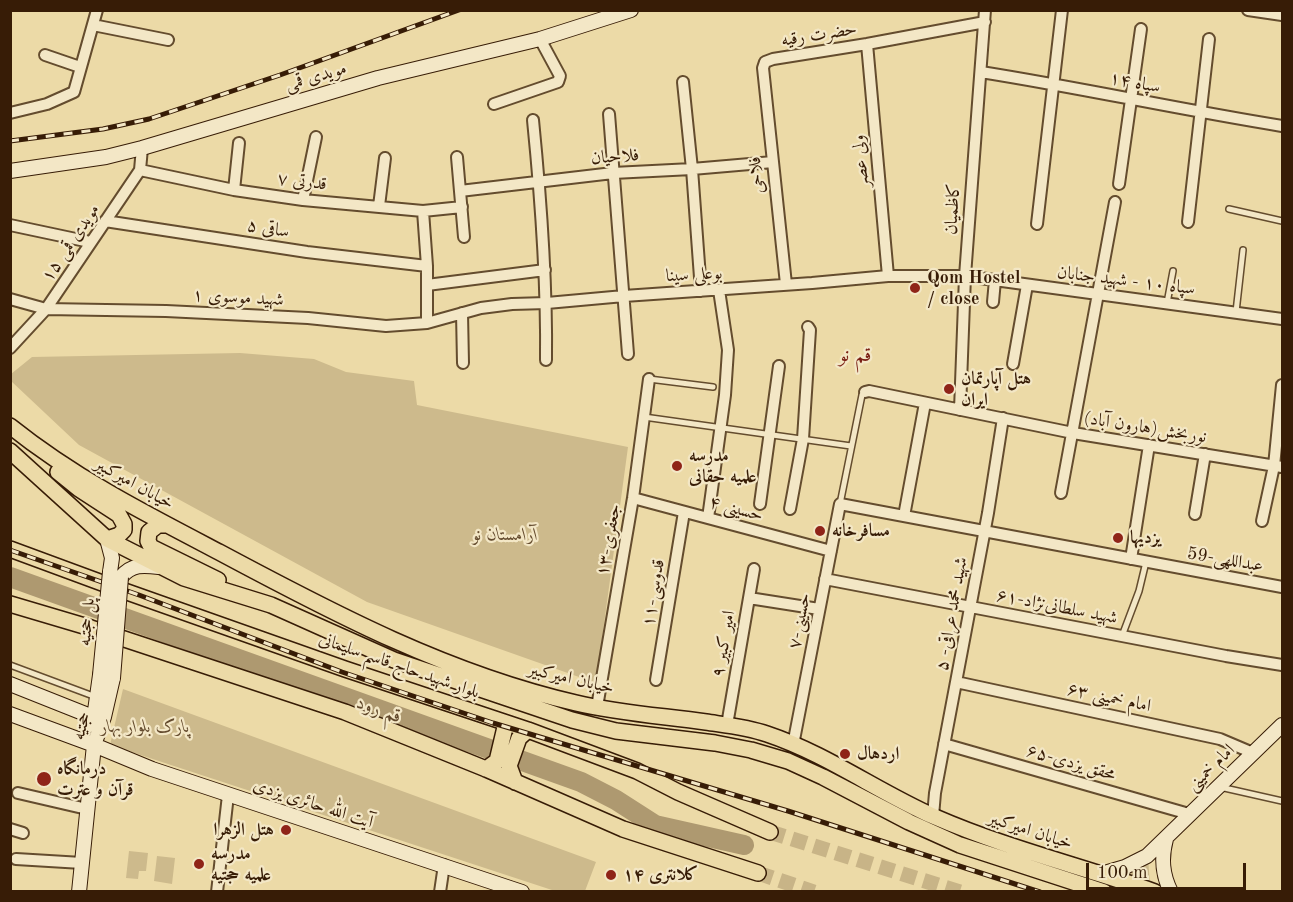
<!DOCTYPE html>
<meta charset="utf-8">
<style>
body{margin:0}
#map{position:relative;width:1293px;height:902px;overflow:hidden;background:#ecdaa7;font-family:"Old Standard TT",serif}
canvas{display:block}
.frame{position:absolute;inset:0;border:12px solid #371c06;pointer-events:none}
.scale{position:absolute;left:1086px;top:863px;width:160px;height:27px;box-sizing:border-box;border:3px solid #371c06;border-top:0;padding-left:8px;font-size:18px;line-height:21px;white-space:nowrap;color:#371c06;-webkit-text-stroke:4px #f3e7c6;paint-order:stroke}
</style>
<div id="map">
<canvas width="1293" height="902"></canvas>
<div class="frame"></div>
<div class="scale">100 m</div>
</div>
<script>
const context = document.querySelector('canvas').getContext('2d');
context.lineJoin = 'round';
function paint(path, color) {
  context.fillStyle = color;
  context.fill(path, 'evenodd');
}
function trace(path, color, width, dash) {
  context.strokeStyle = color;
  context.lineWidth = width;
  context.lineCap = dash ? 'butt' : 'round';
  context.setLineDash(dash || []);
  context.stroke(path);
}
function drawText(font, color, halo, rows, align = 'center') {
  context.font = font + ' "Old Standard TT",Amiri,serif';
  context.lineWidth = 4.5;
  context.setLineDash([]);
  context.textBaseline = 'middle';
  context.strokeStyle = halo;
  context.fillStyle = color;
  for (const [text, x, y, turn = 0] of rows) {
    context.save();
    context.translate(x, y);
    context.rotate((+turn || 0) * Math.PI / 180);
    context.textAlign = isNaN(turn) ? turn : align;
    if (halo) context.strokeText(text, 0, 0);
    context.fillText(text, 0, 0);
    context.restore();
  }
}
paint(new Path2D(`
 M240,353L314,359L346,372L414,381L417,405L628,447L596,683L367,602L79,445L11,381V374L32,357Z
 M123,689L596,862L585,891H555L110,745Z
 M129,851L148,853L146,871H139L138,879L126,878Z
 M157,856L175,858L172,884L154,881Z
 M1148,857L1150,885L1118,873Z`), '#cdba8c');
trace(new Path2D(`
 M10,577L581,782L616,800L655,825L744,845`), '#ae9970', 20);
trace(new Path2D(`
 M770,832L960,892
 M758,873L814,892`), '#c8b487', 15, [15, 8]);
const lane = new Path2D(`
 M1229,209L1282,221
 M1167,303L1173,271
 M1236,312L1243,250
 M649,379L713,387
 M644,417L851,446
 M840,504L862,395L865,392
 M1122,636L1139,591L1146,562
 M10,665L96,697
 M1220,787L1282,801`);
const street = new Path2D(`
 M1248,10L1282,15
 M93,25L168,40
 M867,44L888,276
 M45,55L80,67
 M981,72C1082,88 1182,110 1282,126
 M683,82L692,169L701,291
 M494,104L558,82L560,76L540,39
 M10,113L47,104L74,92L97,10
 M609,114L628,354
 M533,120C541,200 547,280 546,360
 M457,157L464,237
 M140,170L234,190L303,200L423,211L462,207
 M1119,184L1141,29
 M234,190L239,143
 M460,191L613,173L692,169L773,162
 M303,200L316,137
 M379,206L385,158
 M423,211L427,266V323
 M105,221L307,252L427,266
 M1188,222L1209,39
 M1037,224L1062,10
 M10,225L90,242
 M786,284L763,68L765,62L773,59L867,44L985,22
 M427,285L545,270
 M10,299L46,309L166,311L308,318L386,326L427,323L481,308L512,304L547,303L624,296L812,283L888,276H965L1282,319
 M993,302L995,280
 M462,313L463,363
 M10,348L46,309L140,170L142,148
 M1013,364L1027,285
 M865,392L869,391L1073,433L1282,467
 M960,410L965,276L985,10
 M1061,493L1115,202
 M633,498L831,551
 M760,504L779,366
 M790,509L803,439L810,330L808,327
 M1195,514L1205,454
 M904,516L925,403
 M708,518L725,395L728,350L719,290
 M1262,521L1274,466L1282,385
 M1131,559L1149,445
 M825,579L1226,656L1282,665
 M749,598L819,609
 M656,680L684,512
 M956,682L1220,739L1253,753
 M597,707L633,498L649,379
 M727,725L754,569
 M944,744L1189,814
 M793,745L840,504L1282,587
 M18,793L87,809
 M933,816L935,793L988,513L1003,418
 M10,829L23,833
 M16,859L82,863
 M217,892L228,795
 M440,892L444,865`);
const secondary = new Path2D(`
 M10,171L106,157L142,148L378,78L540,39L631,10
 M107,539L112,558L110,572
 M121,577C132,564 143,565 159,567
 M10,684L93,717
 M10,714L94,745L152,769L522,892
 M93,725L100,675
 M1166,839C1161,858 1162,874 1171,892
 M1101,874L1125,867L1147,856L1282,725
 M79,892L94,745L104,717L113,678`);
const primary = new Path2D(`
 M10,426C75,478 146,514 219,552C333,613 449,674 576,703C618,713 663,716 706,722C726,725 747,727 767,734C827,754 878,792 935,817C1006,848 1081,866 1155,892
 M10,451L107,539L184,578L271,605L394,660L572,720L616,731L715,743L751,750L788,761L823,777L909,822L960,845L1104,892
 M58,472L79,489L119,515L124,524V530L119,535L107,539
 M167,525H158L149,532L148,541L151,547L218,580
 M10,549L113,587L345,669L528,730L637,771L678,792L770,832
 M10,604L91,628L345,712L486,769L623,829L758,873
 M486,769L497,761L506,723
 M515,782L509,766L519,738L528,730`);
trace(lane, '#644c2e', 8);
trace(street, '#644c2e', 14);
trace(secondary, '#371c06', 16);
trace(primary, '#371c06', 18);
trace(lane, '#f3e7c6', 5);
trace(street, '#f3e7c6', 10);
trace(secondary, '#f3e7c6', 14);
trace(primary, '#ecdaa7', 15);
const rail = new Path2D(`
 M10,141L103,129L149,119L280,75L459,10
 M10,550L139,595L342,672L493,723L788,811L1040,892`);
trace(rail, '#371c06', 5);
trace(rail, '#f3e7c6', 3, [9]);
const secondaryBridge = new Path2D(`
 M100,675L110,572
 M113,678L121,577`);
trace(secondaryBridge, '#371c06', 16, []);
trace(secondaryBridge, '#f3e7c6', 14);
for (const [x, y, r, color] of [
 [915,288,6,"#8f2418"],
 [949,389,6,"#8f2418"],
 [677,466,6,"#8f2418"],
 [820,531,6,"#8f2418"],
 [1118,538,6,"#8f2418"],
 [845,754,6,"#8f2418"],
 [44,779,8,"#8f2418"],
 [286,830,6,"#8f2418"],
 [199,864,6,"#8f2418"],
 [611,875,6,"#8f2418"]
]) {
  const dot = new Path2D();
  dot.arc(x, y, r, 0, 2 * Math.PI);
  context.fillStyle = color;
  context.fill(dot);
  trace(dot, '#f3e7c6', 2);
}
drawText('18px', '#371c06', '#f3e7c6', [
 ["حضرت رقیه",819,35,-9],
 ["مویدی قمی",316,77,-16],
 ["سپاه ۱۴",1135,83,11],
 ["فلاحیان",615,157,-4],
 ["ولی عصر",861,161,-95],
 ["فلاحی",757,175,-96],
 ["قدرتی ۷",302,182,7],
 ["کاظمیان",953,209,-86],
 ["ساقی ۵",268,229,9],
 ["مویدی قمی ۱۵",71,243,-56],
 ["بوعلی سینا",694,275,-3],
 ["سپاه ۱۰ - شهید جنابان",1126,281,7],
 ["شهید موسوی ۱",238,298,3],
 ["نوربخش(هارون آباد)",1145,428,9],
 ["خیابان امیرکبیر",134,484,29],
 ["حسینی ۴",736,509,15],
 ["جعفری-۱۳",609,540,-80],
 ["عبداللهی-59",1225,560,10],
 ["قدوسی-۱۱",654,593,-81],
 ["شهید سلطانی‌نژاد-۶۱",1057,607,11],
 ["شهید محمد عراقی- ۵",952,614,-80],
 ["حسینی-۷",800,621,-79],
 ["پل حجتیه",87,622,-85],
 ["امیر کبیر ۹",724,644,-80],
 ["بلوار شهید حاج قاسم سلیمانی",399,666,19],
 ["خیابان امیرکبیر",571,679,13],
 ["امام خمینی ۶۳",1109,698,12],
 ["حجتیه",82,726,-74],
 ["محقق یزدی-۶۵",1071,763,16],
 ["امام خمینی",1211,768,-44],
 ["آیت الله‌ حائری‌ یزدی",313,804,18],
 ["خیابان امیرکبیر",1030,831,18]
]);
drawText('bold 18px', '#371c06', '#f3e7c6', [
 ["Qom Hostel",927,278],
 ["/ close",927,299],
 ["هتل آپارتمان",961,379],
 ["ایران",961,400],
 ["مدرسه",689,456],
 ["علمیه حقانی",689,477],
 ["مسافرخانه",832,531],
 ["یزدیها",1130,538],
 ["اردهال",857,754],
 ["درمانگاه",57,769],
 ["قرآن و عترت",57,790],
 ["هتل الزهرا",274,830,"right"],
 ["مدرسه",211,854],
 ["علمیه حجتیه",211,875],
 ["کلانتری ۱۴",623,875]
], 'left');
drawText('italic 18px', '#644b2e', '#f3e7c6', [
 ["آرامستان نو",505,535],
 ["پارک بلوار بهار",145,727]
]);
drawText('20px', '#7a1f14', '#f3e7c6', [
 ["قم نو",855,356]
]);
drawText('italic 20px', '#61482b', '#f3e7c6', [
 ["قم رود",379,710,20]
]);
</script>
